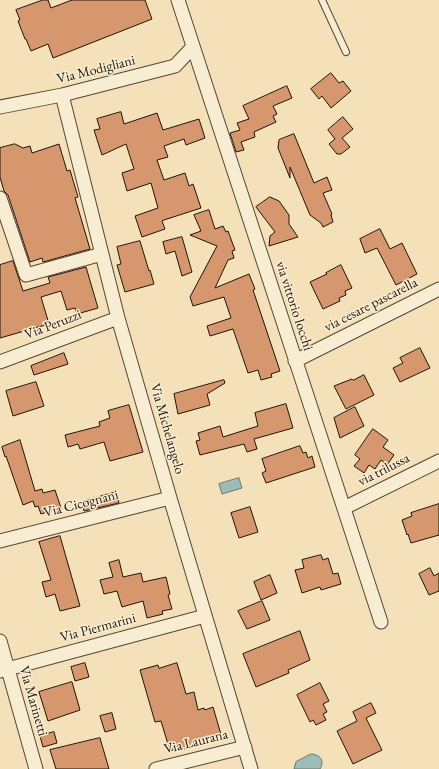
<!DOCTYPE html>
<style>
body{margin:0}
canvas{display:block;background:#f5e1b9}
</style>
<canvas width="439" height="769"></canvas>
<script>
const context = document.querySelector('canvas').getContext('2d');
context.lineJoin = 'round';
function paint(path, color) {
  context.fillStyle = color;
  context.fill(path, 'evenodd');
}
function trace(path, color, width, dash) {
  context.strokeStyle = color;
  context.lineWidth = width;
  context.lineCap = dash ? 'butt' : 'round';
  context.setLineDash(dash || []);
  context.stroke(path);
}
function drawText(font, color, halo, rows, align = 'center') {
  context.font = font + ' "EB Garamond",serif';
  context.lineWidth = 3;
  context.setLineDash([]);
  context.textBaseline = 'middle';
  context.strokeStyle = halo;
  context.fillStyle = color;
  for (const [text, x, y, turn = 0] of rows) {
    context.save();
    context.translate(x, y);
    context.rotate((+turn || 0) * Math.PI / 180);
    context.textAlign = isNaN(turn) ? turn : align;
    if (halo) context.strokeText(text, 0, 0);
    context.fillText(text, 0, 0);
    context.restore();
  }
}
const water = new Path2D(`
 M239,478L242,488L222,494L219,484Z
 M311,754C320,754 325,761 320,769H294L296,762Z`);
paint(water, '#9dbcb5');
trace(water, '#6b7970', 1);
const building = new Path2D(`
 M43,0H48L51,8L72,0H145L152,19L53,58L48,44L31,51L26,39H25L18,21L20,20L16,10Z
 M331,73L339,83L343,81L351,91L331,108L322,96L319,99L311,89Z
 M287,86L292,98L273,106L277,114L273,116L276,122L254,132L255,137L241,142L244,150L236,152L230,133L240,130L237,123L249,119L243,106Z
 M121,112L124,124L157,113L163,130L199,119L205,138L186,145L184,139L164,146L168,157L157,160L164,180L185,173L189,186L193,184L201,208L164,220L162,221L165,229L142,237L135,216L158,208L151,183L127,191L122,173L134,169L126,144L102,155L94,130L100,129L97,119Z
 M343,117L353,129L342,138L350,147L341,154H337L329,144L335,139L328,130Z
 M294,134L314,183L327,177L332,190L323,193L332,214L331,215L333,222L323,227L321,223L310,215L290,167V178L278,148L279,140Z
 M15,144L23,148L30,146L32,153L59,144L67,171L70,170L78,197L75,198L90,249L43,262L42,258L30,262L8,195L4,191L0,177V148Z
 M270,197L279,201L289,215V224L298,237L269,246L270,236L275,232L256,207Z
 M209,210L215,229L223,226L226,232L228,231L235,250L232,251L234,258L228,260L215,288L249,274L255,289L253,290L280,371L271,374L272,377L261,380L258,370L248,373L233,329L210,336L207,326L231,318L224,297L193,306L190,297L217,246L190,235L201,231L194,215Z
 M380,229L390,249L402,243L417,274L396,285L377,248L365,253L360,239Z
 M182,237L192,272L182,276L175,251L166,254L163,242Z
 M140,241L149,271L150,270L154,284L125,292L117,265L121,264L117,247Z
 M13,261L23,291L50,283L48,277L86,267L98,308L77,314L75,308L67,310L61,291L41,297L49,324L0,338V265Z
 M341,265L352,288L345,291L346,295L339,298L340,301L323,309L310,282L327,274L326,273Z
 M420,348L430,368L400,382L393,368L403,363L400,358Z
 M64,353L68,364L34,375L31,366Z
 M364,375L374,395L346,409L334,386L352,379L353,380Z
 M224,380L225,383L207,394L210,405L178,414L174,394Z
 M36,382L44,406L13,416L6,391Z
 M286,404L293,428L254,439L257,449L247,452L244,444L200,455L196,441L200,440L198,433L220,426L223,437L258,426L255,413Z
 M129,405L143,452L110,461L104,442L80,449L78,444L68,447L65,435L100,426L99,422L110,418L108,411Z
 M355,407L364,426L340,438L334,418Z
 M373,429L388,440L383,447L394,455L387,465L381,460L375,469L369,465L364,473L354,466L360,459L355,455Z
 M20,440L35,491L42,489L43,493L55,490L61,508L41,514L38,506L35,507L33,501L23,505L6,456L5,457L2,447Z
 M300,446L303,453L306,452L308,458L312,456L315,467L266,483L262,473L266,471L262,459Z
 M116,492L119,503L84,511L82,502Z
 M439,504V535L411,543L408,534L407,535L402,520L412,516L411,513Z
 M250,507L258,532L239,538L231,513Z
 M60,536L80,606L60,611L55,594L46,597L42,582L51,580L39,542Z
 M321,555L323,560L328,558L333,574L338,573L341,584L321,590L320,587L302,593L295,570L304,568L302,560Z
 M119,560L123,577L141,573L143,582L166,577L170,594L168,595L172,609L162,611L163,614L147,618L143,601L122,607L117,591L104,594L100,580L113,577L109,563Z
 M430,568L434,576L439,573V591L429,595L419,574Z
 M270,575L277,593L261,600L254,582Z
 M262,601L270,620L247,629L238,611Z
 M300,631L310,660L288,670L289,673L256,687L243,654Z
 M85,663L89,677L75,681L71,667Z
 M177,663L186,694L194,692L198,710L204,708L205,710L213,707L222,738L181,750L180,748L170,751L161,721L155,722L140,670L158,665L159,668Z
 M72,682L80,710L48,721L39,692Z
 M320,683L329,701L323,704L327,712L323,714L326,720L316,725L313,720L310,722L297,695Z
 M371,703L376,713L366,718L382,750L353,764L337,731L357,721L353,712Z
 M112,713L116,729L105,732L100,716Z
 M54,732L57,743L43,747L40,736Z
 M100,738L109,769H56L50,750Z`);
paint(building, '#d6976f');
trace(building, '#201408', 1);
const lane = new Path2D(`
 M322,0L346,52`);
const street = new Path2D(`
 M178,0L381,622
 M62,95L118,318L170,498L251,769
 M0,107L62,95L175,66L192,48
 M0,198L26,275L102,254
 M295,361L439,289
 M0,362L118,318
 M344,508L439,461
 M0,541L170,498
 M0,641L36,769
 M0,671L205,616
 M156,769L245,747`);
trace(lane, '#554734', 8);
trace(street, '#554734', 15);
trace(lane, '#f8ecd2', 6);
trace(street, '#f8ecd2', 13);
drawText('14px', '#201408', '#f8ecd2', [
 ["Via Modigliani",96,70,-14],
 ["via cesare pascarella",371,305,-27],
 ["via vittorio locchi",294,306,72],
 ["Via Peruzzi",53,325,-21],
 ["Via Michelangelo",167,429,74],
 ["via trilussa",384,470,-27],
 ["Via Cicognani",81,504,-14],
 ["Via Piermarini",98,628,-15],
 ["Via Marinetti",33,701,74],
 ["Via Laurana",196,742,-14]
]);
</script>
